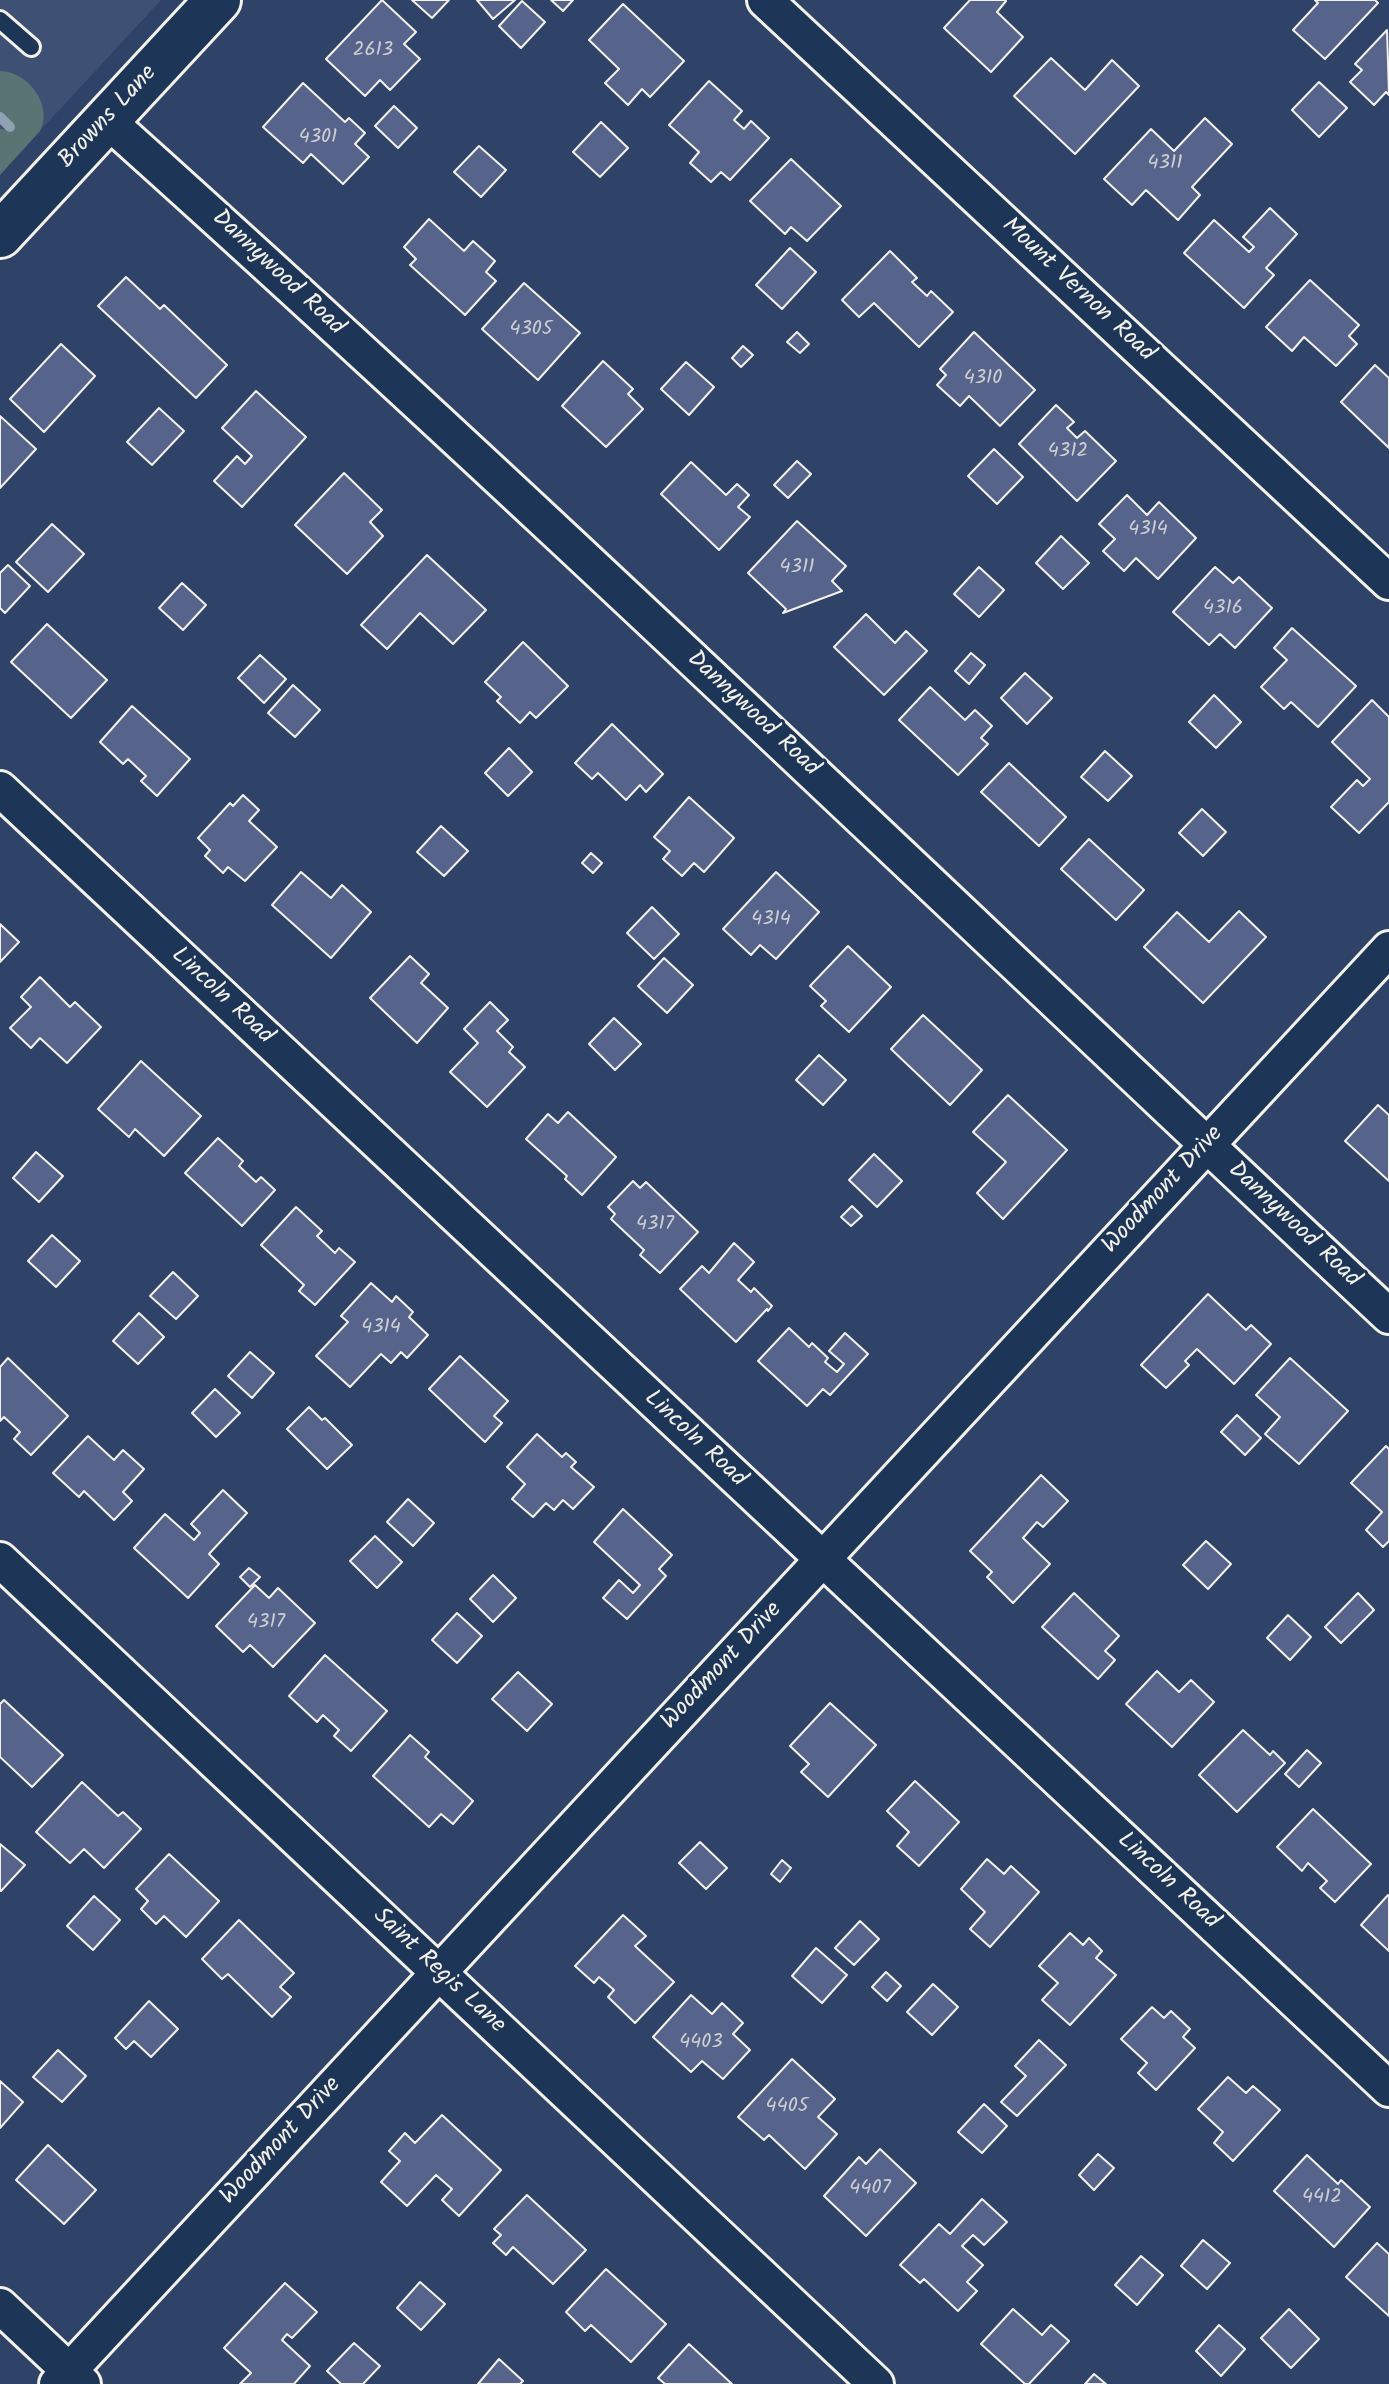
<!DOCTYPE html>
<style>
body{margin:0}
canvas{display:block;background:#2e4367}
</style>
<canvas width="1389" height="2384"></canvas>
<script>
const context = document.querySelector('canvas').getContext('2d');
context.lineJoin = 'round';
function paint(path, color) {
  context.fillStyle = color;
  context.fill(path, 'evenodd');
}
function trace(path, color, width, dash) {
  context.strokeStyle = color;
  context.lineWidth = width;
  context.lineCap = dash ? 'butt' : 'round';
  context.setLineDash(dash || []);
  context.stroke(path);
}
function drawText(font, color, halo, rows, align = 'center') {
  context.font = font + ' Kalam,sans-serif';
  context.lineWidth = 6;
  context.setLineDash([]);
  context.textBaseline = 'middle';
  context.strokeStyle = halo;
  context.fillStyle = color;
  for (const [text, x, y, turn = 0] of rows) {
    context.save();
    context.translate(x, y);
    context.rotate((+turn || 0) * Math.PI / 180);
    context.textAlign = isNaN(turn) ? turn : align;
    if (halo) context.strokeText(text, 0, 0);
    context.fillText(text, 0, 0);
    context.restore();
  }
}
paint(new Path2D(`
 M0,0H161L0,174Z`), '#3e5074');
paint(new Path2D(`
 M0,71C27,71 54,105 40,131L0,175V129L10,130L12,126L0,112Z`), '#587573');
trace(new Path2D(`
 M0,117L10,127`), '#8fa1b2', 10);
const building = new Path2D(`
 M382,0L416,32L404,44L420,59L390,90L380,80L365,96L326,59Z
 M412,0H449L432,18Z
 M477,0H515L493,19Z
 M551,0H573L563,11Z
 M970,0H1005L1006,1L997,12L1023,37L991,72L944,28Z
 M1315,0H1375L1378,3L1325,59L1293,30L1318,3Z
 M522,1L545,22L521,48L499,26Z
 M623,4L684,61L650,97L642,89L628,105L605,83L619,69L589,40Z
 M1387,30L1389,95L1386,92L1374,105L1350,82L1362,70L1355,64Z
 M1051,58L1085,90L1112,60L1139,86L1075,154L1014,96Z
 M709,81L742,111L734,120L744,129L751,121L769,138L730,180L721,172L711,182L690,163L699,152L669,125Z
 M1319,82L1347,108L1319,137L1292,110Z
 M303,83L345,122L349,118L365,133L355,144L369,157L343,184L311,154L303,163L263,127Z
 M394,106L417,128L398,148L375,126Z
 M1205,118L1232,144L1192,187L1200,195L1178,220L1146,190L1132,205L1104,179L1151,129L1174,151Z
 M601,122L628,148L600,177L573,152Z
 M479,146L506,170L481,197L454,172Z
 M791,159L841,206L807,241L791,227L785,234L750,201Z
 M1270,208L1297,234L1266,268L1274,275L1244,308L1184,253L1214,220L1249,252L1254,247L1243,237Z
 M429,219L464,251L473,241L495,261L486,272L496,281L465,315L410,265L416,259L404,247Z
 M790,248L816,272L782,309L756,285Z
 M890,251L917,278L912,282L927,296L931,291L953,312L919,347L874,303L859,317L842,300Z
 M126,277L160,309L164,305L227,365L196,398L98,306Z
 M1310,280L1359,325L1349,336L1357,344L1336,366L1304,337L1292,351L1266,327Z
 M524,283L580,333L538,380L482,329Z
 M797,332L809,344L800,353L787,342Z
 M974,332L1035,390L1000,426L969,396L960,406L937,385L946,375L940,369Z
 M61,344L95,376L44,432L10,399Z
 M743,346L753,355L741,367L732,358Z
 M603,361L633,389L628,394L643,409L606,447L562,406Z
 M686,362L714,387L689,415L661,389Z
 M1375,365L1389,378V448L1341,402Z
 M256,391L306,437L242,507L214,481L237,456L245,464L252,456L222,428Z
 M1056,405L1074,422L1067,428L1077,438L1085,431L1116,461L1077,501L1019,444Z
 M159,408L184,431L152,465L127,442Z
 M0,416L36,449L0,488Z
 M994,449L1023,477L997,504L968,476Z
 M797,461L811,474L788,498L774,485Z
 M691,462L726,495L737,484L749,495L738,507L750,517L719,550L661,494Z
 M344,473L382,510L370,522L383,536L347,574L295,525Z
 M1127,495L1147,515L1159,502L1196,538L1158,579L1136,558L1124,571L1103,551L1115,539L1099,524Z
 M797,521L846,566L832,581L842,591L783,613L786,609L748,573Z
 M52,524L84,554L48,592L16,562Z
 M1061,536L1089,563L1063,589L1036,563Z
 M427,555L486,610L453,644L420,613L387,649L361,625Z
 M8,565L30,586L5,613L0,608V573Z
 M979,567L1004,590L979,617L954,594Z
 M1215,567L1233,583L1239,577L1272,608L1235,648L1220,634L1209,645L1173,612Z
 M182,583L206,605L183,630L159,608Z
 M866,614L895,643L906,631L927,651L884,695L834,647Z
 M47,624L107,680L71,718L11,662Z
 M1292,628L1356,686L1318,727L1291,702L1284,709L1261,687L1287,660L1274,648Z
 M523,642L568,686L536,718L530,712L520,723L497,701L501,697L485,682Z
 M971,653L985,665L969,684L955,671Z
 M260,655L286,679L264,703L238,678Z
 M1025,673L1052,698L1027,724L1001,698Z
 M293,685L320,710L295,737L268,713Z
 M930,687L965,720L975,710L992,726L981,738L988,744L958,775L899,720Z
 M1214,695L1241,722L1216,748L1189,722Z
 M1372,700L1389,717V802L1359,833L1331,807L1357,780L1363,786L1370,779L1332,742Z
 M132,706L190,759L157,796L141,781L146,776L128,759L123,764L100,742Z
 M612,724L663,774L646,792L640,785L626,800L598,773L592,779L575,763Z
 M509,748L532,772L508,796L485,773Z
 M1105,751L1132,776L1108,801L1081,777Z
 M1009,763L1066,817L1039,846L981,792Z
 M243,795L259,810L249,821L277,847L245,881L228,867L223,873L205,856L210,850L198,838L230,803L233,806Z
 M689,797L734,838L704,872L694,863L682,876L663,859L670,851L654,837Z
 M1202,809L1226,832L1203,856L1179,833Z
 M441,826L468,851L444,876L417,852Z
 M1089,839L1144,890L1116,920L1061,869Z
 M591,853L602,863L593,873L582,863Z
 M301,872L331,898L342,885L371,912L331,958L272,905Z
 M776,872L819,912L776,959L760,945L751,955L723,929Z
 M652,907L679,934L654,959L627,933Z
 M1239,911L1266,937L1203,1003L1144,947L1177,912L1209,942Z
 M0,924L19,942L0,962Z
 M848,946L891,987L849,1032L821,1006L826,1001L810,986Z
 M410,956L429,974L421,983L448,1008L417,1043L370,998Z
 M664,958L693,985L667,1013L638,986Z
 M40,977L70,1007L75,1002L101,1027L67,1063L40,1038L31,1048L10,1028L31,1007L21,997Z
 M490,1002L508,1020L497,1031L513,1047L509,1052L525,1067L487,1107L450,1072L478,1043L464,1029Z
 M923,1015L982,1070L950,1105L891,1049Z
 M614,1018L641,1044L615,1070L589,1044Z
 M819,1055L846,1080L823,1105L796,1080Z
 M141,1061L201,1116L164,1156L135,1129L129,1137L98,1109Z
 M1008,1095L1067,1150L1003,1219L977,1193L1006,1162L973,1132Z
 M1378,1105L1389,1115V1181L1345,1141Z
 M568,1112L616,1157L582,1195L565,1179L567,1176L526,1139L548,1114L558,1123Z
 M218,1138L243,1161L239,1166L256,1182L261,1177L275,1190L242,1226L185,1173Z
 M36,1152L63,1176L39,1202L13,1178Z
 M874,1154L902,1181L877,1207L849,1180Z
 M633,1181L640,1188L646,1182L698,1232L660,1273L640,1255L644,1250L611,1219L615,1214L608,1207Z
 M852,1206L862,1216L851,1226L841,1217Z
 M296,1207L322,1231L317,1236L335,1253L339,1248L355,1262L315,1305L299,1291L304,1285L261,1245Z
 M52,1235L80,1261L56,1287L28,1261Z
 M734,1243L754,1262L738,1280L751,1292L754,1288L772,1306L768,1311L767,1309L736,1342L680,1289L702,1266L709,1273Z
 M173,1272L198,1296L176,1319L150,1296Z
 M371,1283L392,1302L396,1296L413,1312L409,1317L428,1335L407,1358L401,1352L391,1363L381,1354L350,1387L316,1356L348,1322L341,1316Z
 M1208,1294L1246,1330L1251,1325L1271,1344L1234,1384L1197,1349L1185,1361L1189,1365L1166,1388L1141,1365Z
 M139,1313L164,1337L138,1364L113,1341Z
 M789,1328L809,1347L812,1343L828,1358L825,1362L837,1372L844,1364L829,1351L845,1333L868,1354L830,1395L823,1389L807,1406L758,1361Z
 M250,1352L274,1373L252,1398L228,1376Z
 M460,1356L508,1401L494,1416L502,1423L485,1442L429,1389Z
 M8,1358L68,1416L31,1455L14,1439L20,1432L4,1417L0,1421V1367Z
 M1290,1358L1348,1411L1299,1464L1265,1434L1280,1417L1256,1395Z
 M215,1389L240,1413L216,1437L192,1413Z
 M309,1407L322,1420L325,1418L352,1445L327,1469L287,1429Z
 M1237,1415L1261,1438L1245,1455L1221,1432Z
 M537,1434L562,1457L566,1453L576,1462L571,1467L594,1487L573,1509L563,1500L554,1510L546,1503L533,1517L512,1499L525,1484L507,1467Z
 M88,1436L114,1460L123,1450L144,1469L123,1492L132,1501L114,1520L84,1491L79,1497L53,1473Z
 M1386,1446L1389,1449V1541L1383,1547L1366,1530L1382,1512L1351,1483Z
 M1041,1475L1068,1501L1043,1527L1037,1522L1023,1538L1050,1564L1013,1603L987,1577L992,1572L970,1551Z
 M223,1490L247,1513L209,1554L219,1564L188,1598L134,1548L165,1514L194,1540L200,1533L191,1524Z
 M408,1499L434,1523L413,1546L387,1522Z
 M623,1509L672,1555L659,1569L666,1576L627,1619L603,1598L619,1580L633,1593L640,1585L594,1542Z
 M375,1536L402,1562L377,1588L350,1561Z
 M1206,1541L1231,1564L1208,1589L1183,1565Z
 M249,1568L260,1577L250,1587L240,1577Z
 M493,1575L516,1598L493,1622L470,1599Z
 M255,1585L269,1598L278,1588L315,1623L273,1667L250,1645L243,1652L216,1626Z
 M1074,1593L1119,1636L1105,1651L1115,1660L1098,1679L1042,1627Z
 M1358,1593L1374,1610L1341,1643L1325,1627Z
 M457,1613L482,1636L457,1663L432,1640Z
 M1288,1615L1311,1637L1290,1660L1267,1638Z
 M325,1655L387,1711L351,1751L334,1736L339,1730L323,1715L317,1722L289,1696Z
 M1157,1671L1179,1692L1191,1680L1214,1702L1172,1747L1126,1704Z
 M518,1672L552,1704L527,1731L492,1699Z
 M4,1700L63,1755L32,1787L0,1757V1704Z
 M830,1703L876,1745L828,1797L801,1772L809,1764L790,1746Z
 M1243,1730L1270,1755L1273,1751L1285,1763L1237,1812L1199,1775Z
 M410,1735L429,1752L425,1757L473,1801L453,1824L441,1814L429,1827L373,1776Z
 M1307,1750L1321,1763L1299,1787L1285,1774Z
 M915,1781L959,1822L919,1866L897,1846L909,1832L887,1811Z
 M82,1782L118,1816L123,1812L141,1829L104,1868L84,1849L70,1863L36,1832Z
 M1313,1809L1371,1864L1335,1902L1320,1888L1327,1881L1308,1863L1302,1871L1277,1847Z
 M700,1842L727,1868L706,1889L679,1863Z
 M0,1844L25,1865L1,1891L0,1890Z
 M169,1854L219,1901L186,1937L164,1916L156,1924L141,1909L148,1901L136,1889Z
 M987,1859L1004,1874L1011,1866L1039,1892L990,1947L970,1929L985,1912L961,1889Z
 M782,1860L791,1868L780,1882L771,1874Z
 M1388,1895L1389,1896V1951L1361,1925Z
 M94,1896L120,1920L93,1950L67,1926Z
 M623,1915L646,1936L635,1946L674,1982L635,2023L608,1997L614,1990L599,1977L594,1983L575,1966Z
 M239,1920L294,1973L280,1987L291,1997L272,2017L228,1974L222,1979L202,1959Z
 M860,1921L879,1939L854,1965L835,1948Z
 M1070,1933L1083,1945L1089,1938L1102,1951L1096,1958L1116,1975L1070,2025L1042,2000L1058,1983L1039,1966Z
 M816,1948L847,1975L822,2003L792,1976Z
 M886,1972L901,1986L887,2001L872,1987Z
 M933,1984L958,2007L932,2035L907,2012Z
 M691,1995L712,2014L722,2003L743,2023L733,2034L750,2050L723,2079L702,2061L691,2072L653,2037Z
 M149,2001L178,2029L151,2057L134,2041L126,2049L115,2038Z
 M1152,2007L1164,2018L1171,2011L1190,2029L1183,2037L1195,2048L1156,2090L1138,2073L1147,2063L1121,2039Z
 M1039,2040L1066,2065L1017,2116L1001,2102L1026,2076L1015,2066Z
 M58,2050L86,2076L62,2102L33,2077Z
 M792,2059L835,2099L818,2117L837,2134L805,2169L769,2135L764,2140L738,2117Z
 M1228,2077L1246,2093L1253,2086L1280,2110L1233,2161L1214,2143L1223,2132L1198,2109Z
 M0,2081L23,2102L0,2128Z
 M984,2104L1007,2126L982,2153L958,2132Z
 M442,2115L501,2170L459,2216L442,2200L452,2189L436,2175L407,2206L381,2182L400,2161L389,2151L405,2133L415,2143Z
 M48,2145L96,2190L64,2224L16,2180Z
 M880,2149L916,2183L866,2236L824,2196L859,2157L866,2164Z
 M1098,2154L1114,2168L1094,2190L1079,2175Z
 M1307,2155L1338,2184L1341,2180L1370,2207L1334,2247L1274,2191Z
 M527,2195L586,2250L553,2284L513,2247L506,2255L493,2243L501,2235L494,2229Z
 M982,2199L1007,2222L984,2245L973,2235L962,2246L983,2265L967,2282L977,2291L958,2311L924,2279L920,2283L900,2265L939,2224L950,2234Z
 M1203,2240L1230,2263L1207,2289L1181,2266Z
 M1377,2243L1389,2254V2316L1346,2277Z
 M1141,2256L1163,2275L1137,2305L1115,2285Z
 M606,2269L666,2324L631,2362L591,2325L585,2331L566,2312Z
 M420,2282L445,2304L421,2330L397,2308Z
 M285,2283L317,2312L292,2338L287,2334L282,2340L310,2366L294,2384H240L251,2373L224,2348Z
 M1013,2309L1042,2335L1051,2325L1069,2341L1029,2384H1025L981,2344Z
 M1289,2309L1319,2339L1291,2368L1261,2338Z
 M1219,2325L1245,2349L1221,2376L1196,2351Z
 M354,2343L380,2366L363,2384H341L327,2371Z
 M689,2344L732,2384H665L658,2378Z
 M499,2359L523,2381L520,2384H478Z
 M1094,2374L1106,2384H1085Z`);
paint(building, '#56638b');
trace(building, '#f4f1e8', 2);
const lane = new Path2D(`
 M0,20L31,47`);
const street = new Path2D(`
 M765,0L1389,582
 M108,121C543,511 963,917 1389,1316
 M0,789L1389,2089
 M0,1560L876,2384
 M0,2306L83,2384
 M57,2384L1389,949`);
const secondary = new Path2D(`
 M0,235L218,0`);
trace(lane, '#f4f1e8', 22);
trace(street, '#f4f1e8', 40);
trace(secondary, '#f4f1e8', 50);
trace(lane, '#1d3557', 16);
trace(street, '#1d3557', 34);
trace(secondary, '#1d3557', 44);
drawText('20px', '#ccced1', null, [
 ["2613",373,52],
 ["4301",318,139],
 ["4311",1165,165],
 ["4305",531,331],
 ["4310",983,380],
 ["4312",1068,453],
 ["4314",1148,531],
 ["4311",797,569],
 ["4316",1223,610],
 ["4314",771,921],
 ["4317",655,1226],
 ["4314",381,1329],
 ["4317",266,1624],
 ["4403",701,2044],
 ["4405",787,2108],
 ["4407",870,2190],
 ["4412",1322,2199]
]);
drawText('24px', '#f4f1e8', '#1d3557', [
 ["Browns Lane",109,118,-47],
 ["Dannywood Road",277,274,43],
 ["Mount Vernon Road",1077,291,43],
 ["Dannywood Road",752,715,43],
 ["Lincoln Road",221,997,43],
 ["Woodmont Drive",1164,1191,-47],
 ["Dannywood Road",1293,1226,43],
 ["Lincoln Road",694,1440,43],
 ["Woodmont Drive",723,1667,-47],
 ["Lincoln Road",1167,1882,43],
 ["Saint Regis Lane",438,1972,43],
 ["Woodmont Drive",282,2142,-47]
]);
</script>
